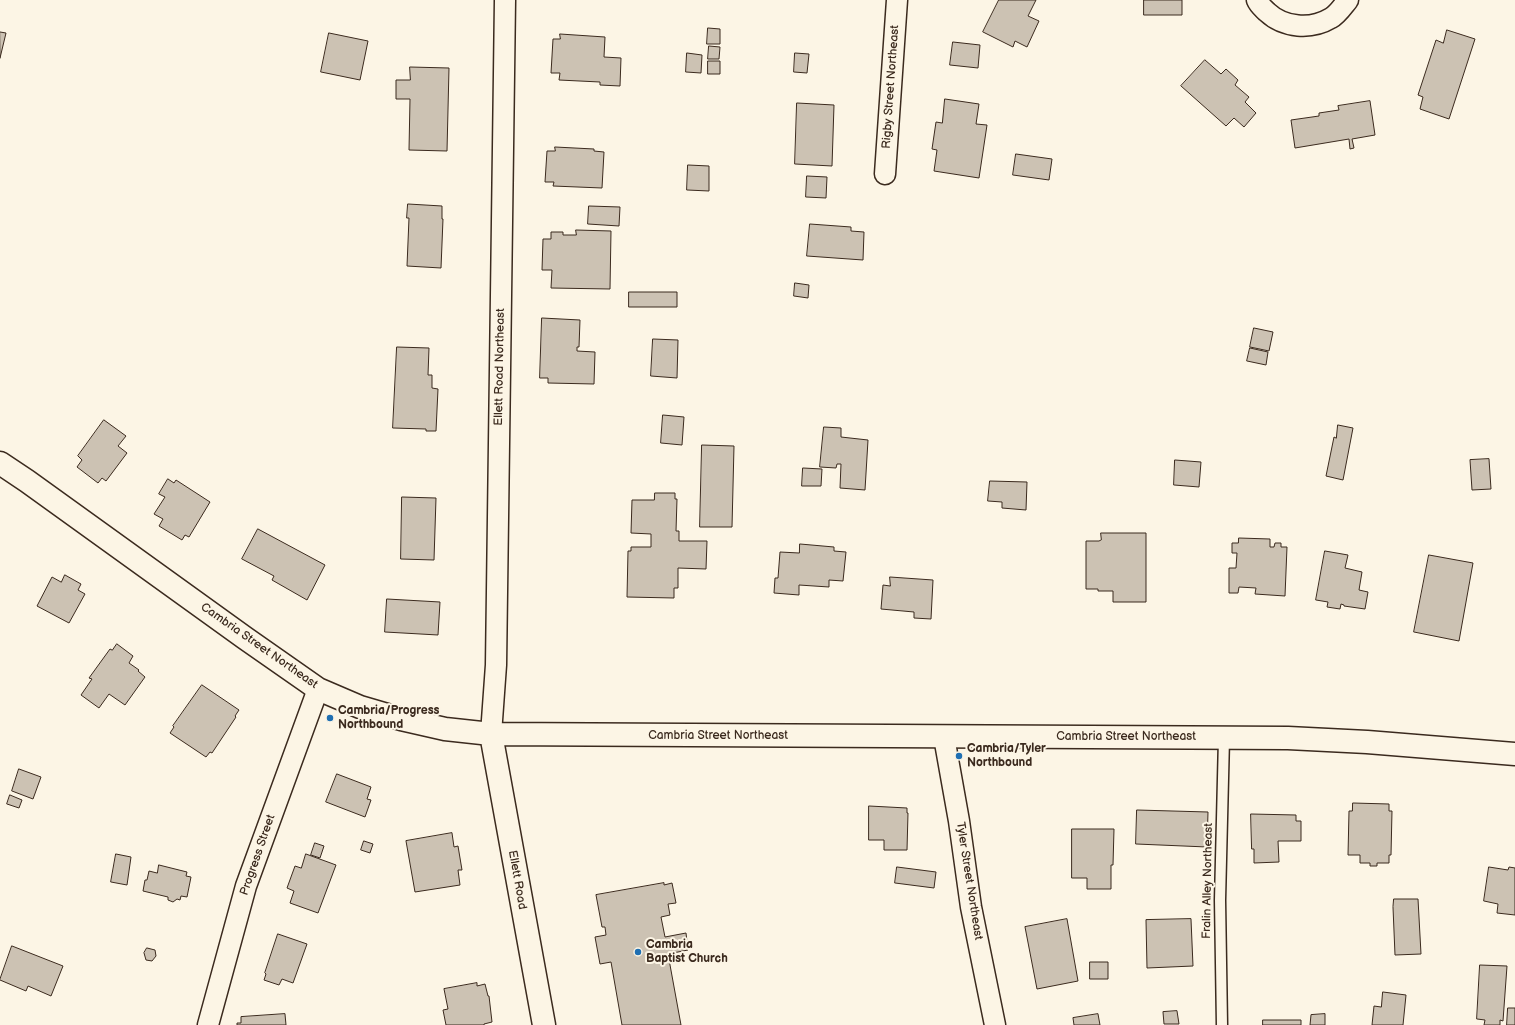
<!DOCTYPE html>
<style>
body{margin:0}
canvas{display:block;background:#fcf5e5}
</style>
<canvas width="1515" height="1025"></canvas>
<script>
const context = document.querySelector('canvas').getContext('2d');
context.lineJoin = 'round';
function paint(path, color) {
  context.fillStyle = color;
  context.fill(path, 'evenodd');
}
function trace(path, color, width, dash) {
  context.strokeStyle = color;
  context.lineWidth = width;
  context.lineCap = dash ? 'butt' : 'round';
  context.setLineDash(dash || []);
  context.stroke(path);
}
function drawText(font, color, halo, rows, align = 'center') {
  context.font = font + ' "Balsamiq Sans",sans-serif';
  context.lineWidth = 4;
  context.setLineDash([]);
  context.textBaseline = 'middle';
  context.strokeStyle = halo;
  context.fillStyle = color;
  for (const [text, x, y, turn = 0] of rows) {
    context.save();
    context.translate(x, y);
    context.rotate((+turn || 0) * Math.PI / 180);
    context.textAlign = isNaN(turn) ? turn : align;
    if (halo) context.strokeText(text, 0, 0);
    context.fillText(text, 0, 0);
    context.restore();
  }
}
const building = new Path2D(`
 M999,0H1036L1028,16L1039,21L1027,47L1015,41L1013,47L983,32Z
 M1144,0H1182V15H1144Z
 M708,28L720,29V44H707Z
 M1447,30L1475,39L1449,119L1420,109L1423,97L1418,95L1436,40L1443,43Z
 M0,32L6,33L0,58Z
 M329,33L368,41L360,80L321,72Z
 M560,34L605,37L604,57L621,58L620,86L600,85V82L559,80L560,73H551L553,39H560Z
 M953,42L980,45L978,68L950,65Z
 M709,46L720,47L719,59H708Z
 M687,53L702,55L701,73L686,72Z
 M795,53L809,54L807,73L794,72Z
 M1205,60L1221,74L1226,69L1238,80L1235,85L1249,97L1245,102L1256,113L1244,127L1234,118L1226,126L1181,86Z
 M708,61H720V74H708Z
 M410,67L449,68L447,151L409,150L410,99H396V80H410Z
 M945,99L979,104L976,124L987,125L979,178L934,171L937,150L932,149L936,122L942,123Z
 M1370,101L1375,135L1352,139L1354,148L1350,149L1349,139L1295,148L1291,120L1319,116V113L1339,110L1338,106Z
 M797,103L834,105L832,166L795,164Z
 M555,147L594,149V151L604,152L602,188L553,186L554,182H545L547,151H555Z
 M1016,154L1052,159L1049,180L1013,175Z
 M688,165L709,166V191L687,190Z
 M807,176L827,177L826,198L806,197Z
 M408,204L442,206V219H443L441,268L407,266L409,218H407Z
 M589,206L620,207L619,226L588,224Z
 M810,224L851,227V231L864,232L863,260L807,256Z
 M576,230L611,231L610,289L551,288L552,270H542L543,239H551V232H563V235H576Z
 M795,283L809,285L808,298L794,296Z
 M629,292H677V307H629Z
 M542,318L580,320L579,347H577V351L595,352L594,384L548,383V378H540Z
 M1254,328L1273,332L1269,351L1250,347Z
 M653,339L678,340L677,378L651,376Z
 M397,347L429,348L428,375H432V388L438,389L436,431H426V429L393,428Z
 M1250,348L1268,352L1266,365L1247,361Z
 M663,415L684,417L682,445L661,443Z
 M104,420L126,436L118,446L127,453L106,481L102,478L98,483L77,467L82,460L78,456Z
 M1338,425L1353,428L1343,480L1326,476L1334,437L1336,438Z
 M824,427L841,428V437L868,440L865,490L840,488L841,464H837L836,468L820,467Z
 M702,445L734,446L732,527H700Z
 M1489,459L1491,489L1472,490L1470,460Z
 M1175,460L1201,462L1199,487L1174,485Z
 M803,468L822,469L821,486H802Z
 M168,479L174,483L176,480L210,502L189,537L185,535L182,540L159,526L163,519L154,514L165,497L159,494Z
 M990,481L1027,482L1026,510L1002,508V502L988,501Z
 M655,493H675V499H677L676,531H679V541H707L706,569L678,568V588H674V598L627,597L628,551H631V547H651V534L631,533L632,500H654Z
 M402,497L436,498L434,560L401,559Z
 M258,529L325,565L307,600L272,580L274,576L242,559Z
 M1101,533H1146V602H1113V591H1098V589H1086V541H1099L1101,540Z
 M1239,538L1270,539V547H1274L1275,543H1281V547H1287L1285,596L1255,594L1256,588L1239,587L1238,593H1229V568H1236L1237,553H1232V543H1238Z
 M800,544L834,547V551L846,552L843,581L829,580V587L799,585V595L774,593L775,578H778L780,552L799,553Z
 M1325,551L1348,555L1345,568L1362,572L1359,590L1368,592L1365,609L1344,606V605L1341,604L1340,609L1327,607L1328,602L1316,600Z
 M1429,555L1473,563L1459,641L1414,632Z
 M65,575L81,584L78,590L85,594L69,623L37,606L52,577L61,582Z
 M890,577L933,580L931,619L914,618V612L881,609L883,585L890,586Z
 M387,599L440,602L438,635L385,632Z
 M117,644L133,656L129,663L139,670L138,671L145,677L125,705L109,694L99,708L81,695L92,679L89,678L110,649L112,650Z
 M202,685L239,710L235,716L236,717L212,753L210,752L206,757L170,733L174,727L173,726Z
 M19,769L41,777L33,799L12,791Z
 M337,774L371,787L367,799L371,800L365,817L326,802Z
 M10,795L22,800L19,808L7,804Z
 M1353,803L1389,804V811H1392L1391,855H1389V863H1377V866H1370V863H1360V855H1348L1349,811H1352Z
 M869,806L907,808V813H908L907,850H884V840H869Z
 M1137,810L1208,812L1207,847L1136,844Z
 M1251,814L1296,815V821H1301V841H1278L1279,862L1254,863V849H1252Z
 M1072,829H1114L1113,865H1111V889H1087V878H1072Z
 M452,833L454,847L458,846L462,870H458L460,885L415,892L406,841Z
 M364,841L373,844L370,853L361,850Z
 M315,843L324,846L320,858L311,855Z
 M116,854L131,857L127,885L111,882Z
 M306,854L336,865L318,913L290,903L294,891L287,888L295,866L301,868Z
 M159,865L187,872L186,876L191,877L187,897L181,896L180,900L177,899L173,902L168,900V897L143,891L145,880H147L149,871L157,873Z
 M897,867L936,872L934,888L895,883Z
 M1489,867L1508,870L1509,867L1515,868V915L1497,913L1498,904L1484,901Z
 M664,883V885L672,883L676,903L668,904L670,915L661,917L665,937L686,933L688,950L668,954L681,1025H622L611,962L600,964L595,937L606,935L605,927H602L596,895Z
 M1394,899H1418L1421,954L1395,955L1393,907Z
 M1067,919L1078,981L1037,989L1025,927Z
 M1191,919L1193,966L1147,968L1146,920Z
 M278,934L307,944L293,983L282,979L279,985L264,980L266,974L265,973Z
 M12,946L63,966L51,996L28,986L26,991L0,980Z
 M147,948L155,950L156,956L152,961L146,960L144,953Z
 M1090,962H1108V979H1090Z
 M1480,965L1507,966L1503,1021L1500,1020V1025H1484L1485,1020L1477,1019Z
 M477,983V986L485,984L488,996H489L492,1022L484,1024V1025H446L443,1010L448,1009L444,989Z
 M1383,992L1406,995L1403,1025H1372L1374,1006L1381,1007Z
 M1508,1008H1515V1025H1507Z
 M1177,1011L1179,1024H1164L1163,1012Z
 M285,1014L286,1025H237V1023H241V1017Z
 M1098,1014L1100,1025H1074L1073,1018Z
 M1325,1014V1025H1310L1311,1015Z
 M1263,1020H1301V1025H1263Z`);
paint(building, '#ccc2b3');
trace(building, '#3b2a1e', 1);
const lane = new Path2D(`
 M1222,1025L1220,900L1224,738`);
const street = new Path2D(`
 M1257,0C1259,5 1263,8 1267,12C1284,28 1311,30 1331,18C1337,15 1343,6 1348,0
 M885,174L897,0
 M491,734L496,665L505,0
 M944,737L959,821L971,907L995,1025
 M208,1025L246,886L318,689`);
const secondary = new Path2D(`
 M0,463L27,481L245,638L318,689L360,707L401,719L445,729L491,734L1288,738L1367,742L1515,754
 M491,734L544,1025`);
trace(lane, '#3b2a1e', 13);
trace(street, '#3b2a1e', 23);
trace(secondary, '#3b2a1e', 25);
trace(lane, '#fcf5e5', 10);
trace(street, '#fcf5e5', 20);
trace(secondary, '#fcf5e5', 22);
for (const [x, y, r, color] of [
 [330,718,4,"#1f6fb2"],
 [959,756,4,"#1f6fb2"],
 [638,952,4,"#1f6fb2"]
]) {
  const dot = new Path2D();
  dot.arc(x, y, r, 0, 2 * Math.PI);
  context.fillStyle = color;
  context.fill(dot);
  trace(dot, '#fcf5e5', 1.5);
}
drawText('12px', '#3b2a1e', '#fcf5e5', [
 ["Rigby Street Northeast",891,87,-86],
 ["Ellett Road Northeast",500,367,-89],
 ["Cambria Street Northeast",259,646,35],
 ["Cambria Street Northeast",718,736],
 ["Cambria Street Northeast",1126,737],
 ["Progress Street",258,855,-71],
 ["Ellett Road",517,880,80],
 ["Tyler Street Northeast",969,881,81],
 ["Fralin Alley Northeast",1208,881,-89]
]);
drawText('bold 12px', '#3b2a1e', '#fcf5e5', [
 ["Cambria/Progress",338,711],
 ["Northbound",338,725],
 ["Cambria/Tyler",967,749],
 ["Northbound",967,763],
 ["Cambria",646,945],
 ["Baptist Church",646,959]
], 'left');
</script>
